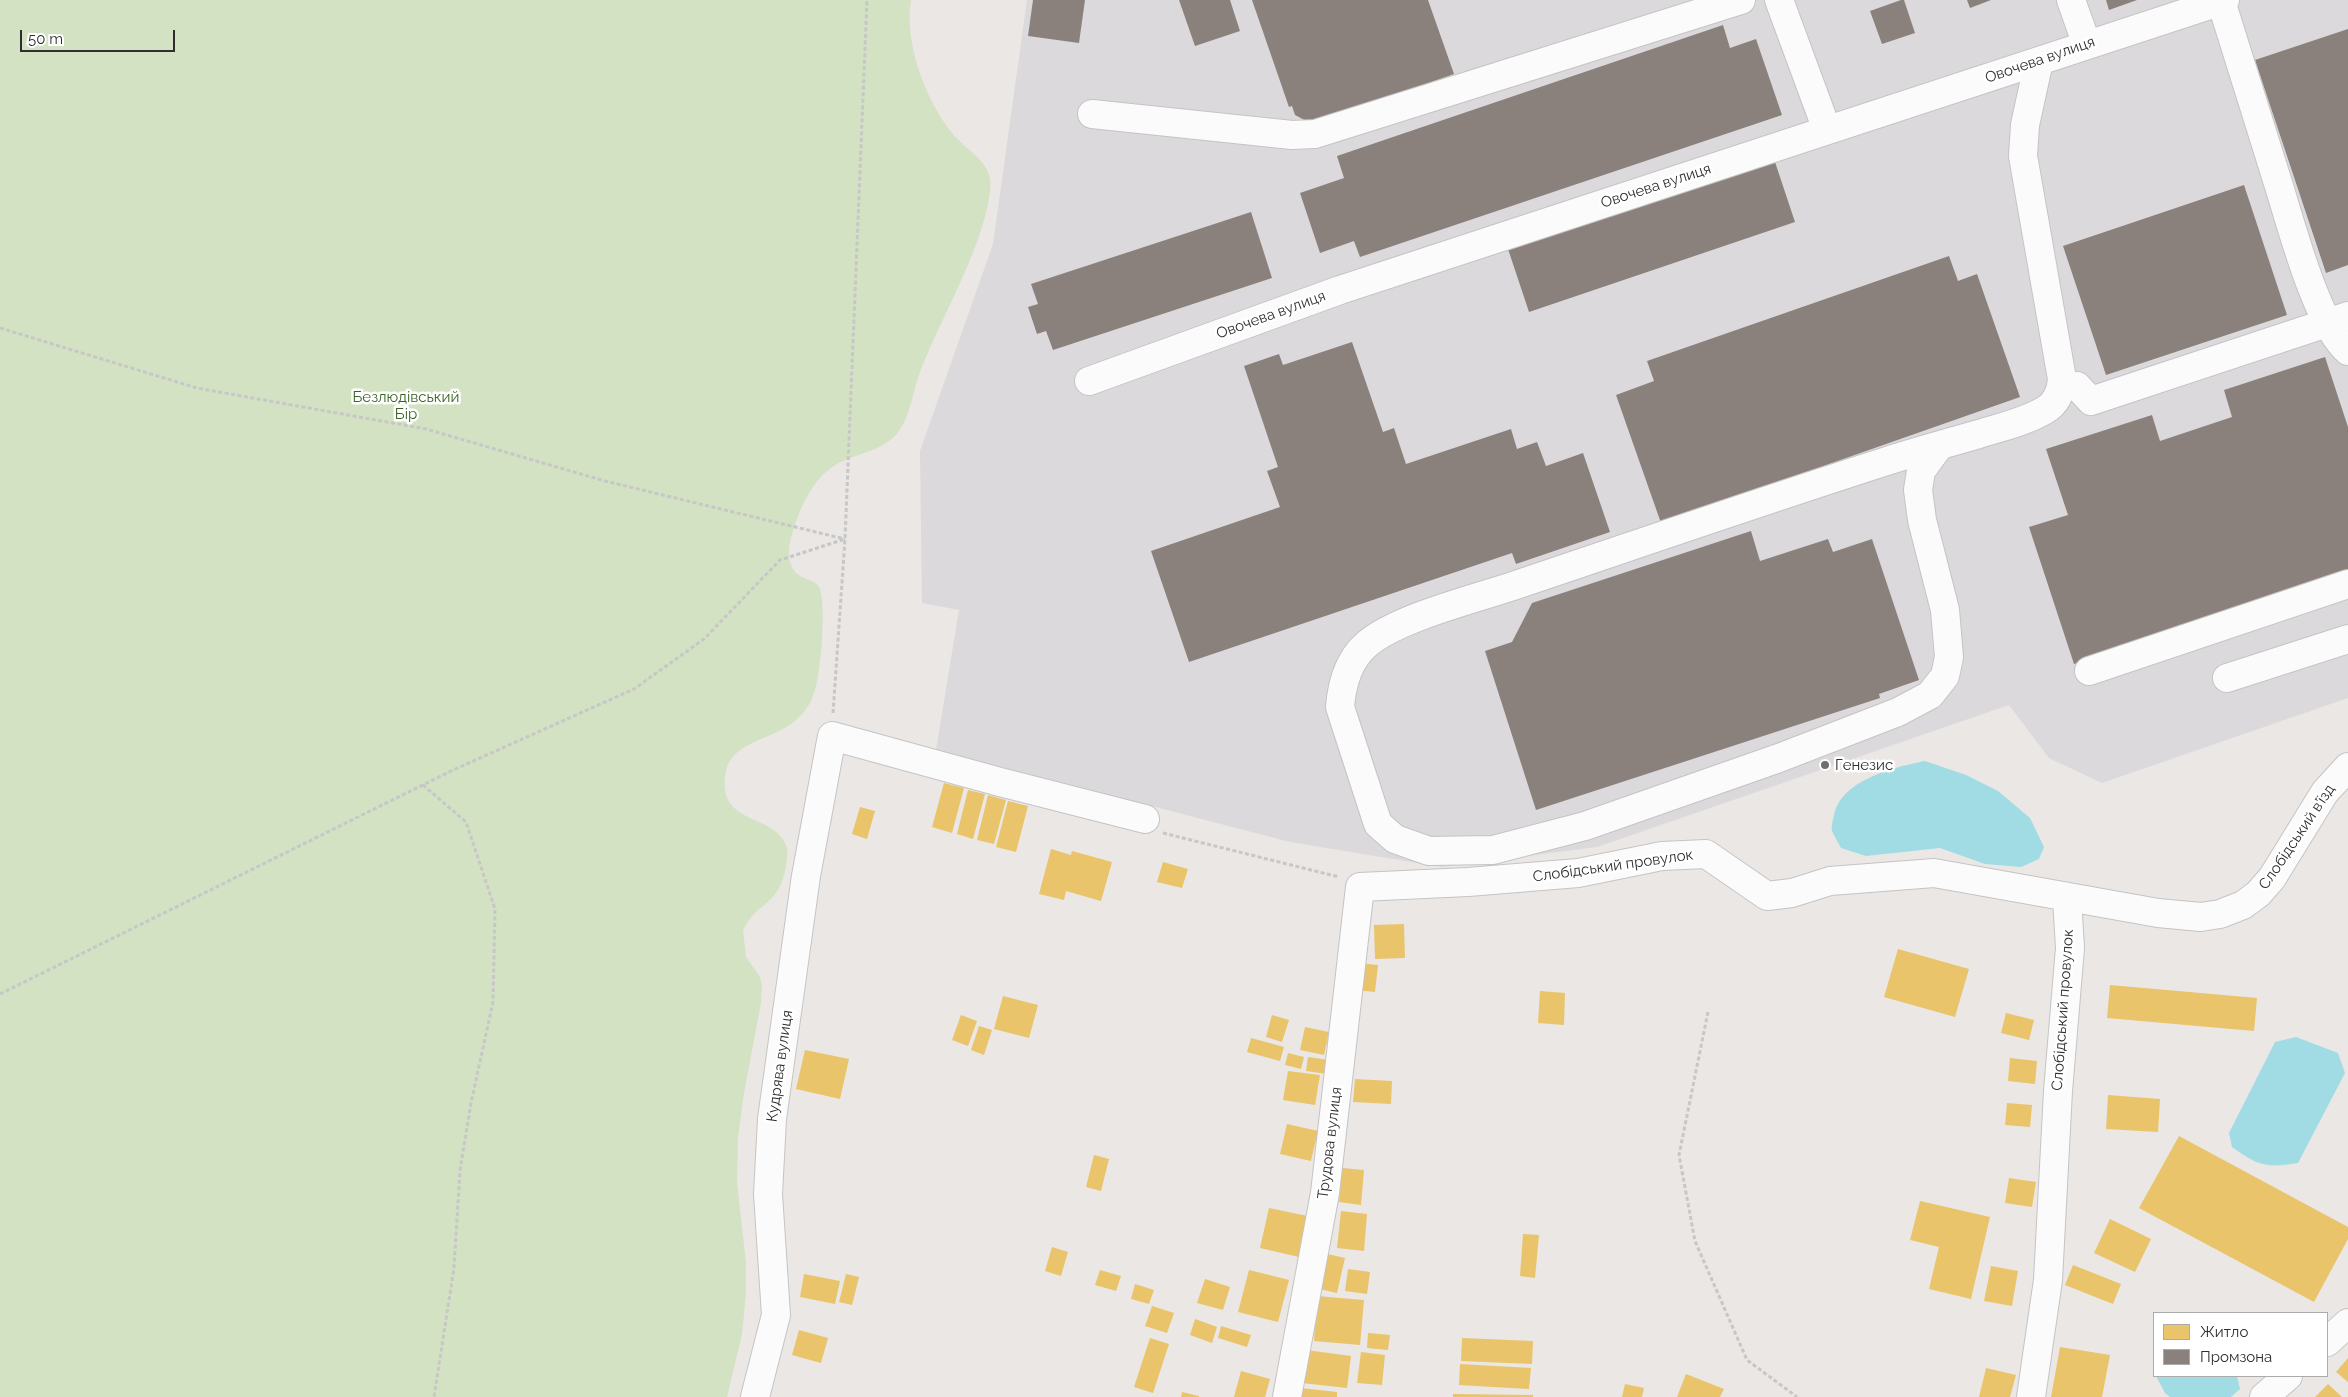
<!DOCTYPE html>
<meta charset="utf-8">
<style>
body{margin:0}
#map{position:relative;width:2348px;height:1397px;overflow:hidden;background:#eae7e5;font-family:Raleway,sans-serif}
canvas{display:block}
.legend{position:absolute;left:2153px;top:1312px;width:175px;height:65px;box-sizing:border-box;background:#fff;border:1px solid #ababab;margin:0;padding:6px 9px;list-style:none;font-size:15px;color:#2e2e2e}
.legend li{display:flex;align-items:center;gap:10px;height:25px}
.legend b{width:25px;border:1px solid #ababab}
.scale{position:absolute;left:20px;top:30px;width:155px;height:22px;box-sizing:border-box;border:2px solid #2e2e2e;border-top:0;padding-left:6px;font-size:15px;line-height:18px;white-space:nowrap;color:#2e2e2e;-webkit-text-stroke:4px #fff;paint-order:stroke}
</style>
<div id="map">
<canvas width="2348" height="1397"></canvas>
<ul class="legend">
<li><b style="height:14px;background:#e9c46a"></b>Житло</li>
<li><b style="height:14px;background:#8a817c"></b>Промзона</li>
</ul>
<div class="scale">50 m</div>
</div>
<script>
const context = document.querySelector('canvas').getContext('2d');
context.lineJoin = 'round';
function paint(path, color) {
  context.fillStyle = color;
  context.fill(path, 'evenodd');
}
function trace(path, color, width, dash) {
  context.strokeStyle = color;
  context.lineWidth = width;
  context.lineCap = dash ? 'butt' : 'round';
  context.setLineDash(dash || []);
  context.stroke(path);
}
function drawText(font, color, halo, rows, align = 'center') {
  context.font = font + ' Raleway,sans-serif';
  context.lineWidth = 5;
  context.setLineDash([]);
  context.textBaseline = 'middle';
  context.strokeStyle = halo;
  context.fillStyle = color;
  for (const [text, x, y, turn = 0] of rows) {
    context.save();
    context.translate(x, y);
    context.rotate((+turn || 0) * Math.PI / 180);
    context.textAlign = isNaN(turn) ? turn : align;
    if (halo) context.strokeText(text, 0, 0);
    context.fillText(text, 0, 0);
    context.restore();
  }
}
paint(new Path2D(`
 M1027,0H2348V698L2102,783L2049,758L2009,705L1597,847L1442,867L1290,842L936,750L959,610L922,603L920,451L993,244Z`), '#dbd9db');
paint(new Path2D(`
 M0,0H911C904,43 925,99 952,133C968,153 995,162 990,192C983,248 941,317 920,372C913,390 911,414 899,431C886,449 864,452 845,460C816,472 802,502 793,531C788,545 785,569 802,577C809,581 816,580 820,589C826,608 821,677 813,696C808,709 799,719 788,726C769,739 731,744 726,771C715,825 771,813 785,843C789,850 787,858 786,866C779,907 758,900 743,930L746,957L760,977L762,986L761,1003L744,1093L738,1137L737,1183L746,1263V1294L742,1334L727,1397H0Z`), '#d3e2c2');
paint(new Path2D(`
 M1925,761L1966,775L1998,791L2030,818L2044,847L2039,859L2021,867L1985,864L1940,848L1866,856L1841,848C1838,842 1834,836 1832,831C1831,826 1833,820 1834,816C1840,780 1895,767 1925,761Z
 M2296,1037L2338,1053L2345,1073L2298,1163C2265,1168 2259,1166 2232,1147L2229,1133L2275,1042Z
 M2156,1376H2237L2240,1389L2231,1397H2170L2165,1393Z`), '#a1dce4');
paint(new Path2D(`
 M944,783L964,788L952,833L932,827Z
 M968,790L985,794L973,839L957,834Z
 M988,795L1006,800L994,844L977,840Z
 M1008,801L1028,806L1016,852L996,847Z
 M860,807L875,811L867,839L852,834Z
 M1051,849L1071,855L1072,851L1112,862L1101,901L1066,891L1064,900L1039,894Z
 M1163,862L1188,869L1182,888L1157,882Z
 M1404,924L1405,958L1375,959L1374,925Z
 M1898,949L1969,969L1955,1017L1884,997Z
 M1358,963L1378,965L1375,992L1355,990Z
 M2110,985L2257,998L2254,1031L2107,1018Z
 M1540,991L1565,993L1564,1025L1538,1023Z
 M1003,996L1038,1005L1029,1038L994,1029Z
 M2006,1013L2034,1020L2029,1040L2001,1033Z
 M961,1015L977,1021L968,1046L952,1040Z
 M1272,1015L1289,1020L1282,1042L1266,1037Z
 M979,1026L992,1030L984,1055L971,1050Z
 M1305,1027L1329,1032L1324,1055L1300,1050Z
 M1251,1038L1284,1047L1280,1061L1247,1052Z
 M805,1050L849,1059L840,1099L796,1089Z
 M1288,1053L1304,1057L1301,1069L1285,1065Z
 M1308,1057L1329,1060L1327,1074L1306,1071Z
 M2010,1058L2037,1061L2035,1084L2008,1081Z
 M1288,1071L1320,1075L1315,1105L1283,1100Z
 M1355,1079L1392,1081L1391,1104L1353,1102Z
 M2108,1095L2160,1099L2158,1132L2106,1129Z
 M2007,1103L2032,1105L2030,1127L2005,1125Z
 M1287,1124L1318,1131L1311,1161L1280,1154Z
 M2179,1136L2348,1227V1239L2314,1302L2139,1208Z
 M1094,1155L1109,1159L1101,1191L1086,1187Z
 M1342,1168L1364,1170L1361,1205L1339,1202Z
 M2009,1178L2036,1182L2032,1207L2005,1203Z
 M1920,1201L1990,1217L1971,1299L1929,1289L1939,1247L1910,1240Z
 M1269,1208L1312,1217L1303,1258L1260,1248Z
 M1341,1211L1367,1214L1364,1251L1337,1248Z
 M2110,1219L2151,1239L2135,1272L2094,1253Z
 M1523,1234L1539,1235L1535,1278L1520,1276Z
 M1052,1247L1068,1252L1061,1276L1045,1271Z
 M1323,1253L1345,1258L1337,1293L1315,1288Z
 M2073,1265L2121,1284L2113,1304L2065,1285Z
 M1991,1266L2018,1271L2012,1306L1984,1301Z
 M1348,1269L1370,1272L1367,1294L1345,1291Z
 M1100,1270L1121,1276L1116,1291L1095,1285Z
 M1249,1270L1289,1280L1278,1322L1238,1312Z
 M804,1274L840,1281L835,1304L800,1297Z
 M846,1274L859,1277L852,1305L839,1302Z
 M1205,1279L1230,1287L1223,1310L1197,1303Z
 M1135,1284L1154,1290L1149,1304L1131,1299Z
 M1317,1296L1364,1300L1360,1345L1314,1341Z
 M1152,1306L1174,1313L1167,1333L1145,1326Z
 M1195,1319L1217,1327L1212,1343L1190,1335Z
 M1221,1326L1251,1335L1247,1347L1218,1338Z
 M799,1330L828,1338L821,1363L792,1355Z
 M1368,1333L1390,1335L1388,1350L1367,1348Z
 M1150,1338L1169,1344L1153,1393L1134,1387Z
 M1462,1338L1533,1341L1532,1364L1461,1361Z
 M2060,1347L2110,1355L2102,1397H2051Z
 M1306,1350L1351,1356L1347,1388L1302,1383Z
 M1361,1352L1385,1355L1382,1385L1357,1383Z
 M2348,1358V1382L2336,1372Z
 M1460,1364L1531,1368L1529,1389L1459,1385Z
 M1986,1368L2016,1375L2010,1397H1979Z
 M1241,1371L1270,1379L1265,1397H1234Z
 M1686,1374L1724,1389L1720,1397H1677Z
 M1625,1384L1644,1388L1642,1397H1622Z
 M2328,1384L2342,1397H2315Z
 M1300,1388L1337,1392V1397H1298Z
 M1182,1392L1199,1396V1397H1181Z
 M1453,1394L1533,1395V1397H1453Z`), '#e9c46a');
paint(new Path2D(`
 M1033,0H1085L1079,43L1028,36Z
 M1179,0H1230L1240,31L1195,46Z
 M1252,0H1428L1454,74L1312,124L1295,115L1292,106L1289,107Z
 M1901,0H1904L1915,33L1882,44L1870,11Z
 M1967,0H1991L1970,8Z
 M2106,0H2137L2109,10Z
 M1723,25L1730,48L1756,39L1782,115L1360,257L1354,241L1320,253L1300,193L1344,178L1337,156Z
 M2348,29V265L2326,273L2255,60Z
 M1774,159L1795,222L1529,312L1508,249Z
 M2244,185L2287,315L2106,375L2063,246Z
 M1251,212L1272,278L1053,350L1046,331L1037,334L1028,307L1038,304L1031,284Z
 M1949,256L1958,281L1977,274L2020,397L1661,523L1616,395L1654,381L1647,361Z
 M1352,342L1383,432L1394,428L1406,464L1511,429L1517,449L1537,442L1546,466L1583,453L1610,532L1516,564L1512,553L1189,662L1151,551L1280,507L1267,471L1278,467L1244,366L1279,354L1283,365Z
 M2325,357L2348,427V574L2074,664L2029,527L2068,515L2046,449L2152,415L2160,441L2232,417L2224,390Z
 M1751,531L1760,561L1828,539L1833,552L1872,539L1919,680L1879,694L1880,698L1536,810L1485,651L1512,642L1532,603Z`), '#8a817c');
const minor = new Path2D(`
 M1779,0L1827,130
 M2071,0L2087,45
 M2221,1C2240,62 2259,123 2278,183C2291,224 2317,325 2348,351
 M1092,114L1292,135L1315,134L1741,0
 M1089,381L1340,290L2225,0
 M2077,386L2091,401L2348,316
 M1940,445L1921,471L1918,490L1922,520L1945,610L1949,657L1945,676L1930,695L1898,712L1779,758L1585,826L1493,850L1429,851L1395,839L1378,824L1340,707C1342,683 1348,660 1367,644C1397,618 1474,599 1513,586C1638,544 1762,501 1887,461C1918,451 1948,443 1979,434C2001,427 2025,422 2045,410C2057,403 2061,392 2062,379L2023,156L2025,125L2039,61
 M2089,671L2348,584
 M2227,678L2348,639
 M2327,1342L2348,1323
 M755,1397L776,1315L768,1194L772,1119L806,876L832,736L1000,782L1145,819
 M1287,1397L1325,1193L1360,887L1468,882L1578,873L1662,856L1706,854L1767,896L1792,893L1830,881L1934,873L2158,913L2201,917L2220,914L2243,905L2258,894L2272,878L2325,792L2348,767
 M2031,1397L2048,1280L2058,1091L2070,948L2067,898
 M2264,1397L2288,1376`);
trace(minor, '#c5c4c5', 30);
trace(new Path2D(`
 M0,328L197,388L426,429L605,481L845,539
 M833,713L845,539L867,0
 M423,785L466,822L495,909L493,1002L471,1103L460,1170L454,1268L434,1397
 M1163,833L1339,877
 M0,994L451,771L634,689L704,639L780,560L845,539
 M1708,1012L1679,1155L1695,1241L1747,1360L1797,1397`), '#c7c7c7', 3, [4, 2.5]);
trace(minor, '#fcfbfb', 28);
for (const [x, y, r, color] of [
 [1825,765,5,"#706f6e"]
]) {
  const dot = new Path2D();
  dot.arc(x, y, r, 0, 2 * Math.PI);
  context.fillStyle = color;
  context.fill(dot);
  trace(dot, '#fff', 2);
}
drawText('15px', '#2e2e2e', '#fff', [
 ["Овочева вулиця",2040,60,-19],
 ["Овочева вулиця",1656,186,-18],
 ["Овочева вулиця",1271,315,-20],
 ["Слобідський в’їзд",2297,837,-56],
 ["Слобідський провулок",1613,866,-8],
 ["Слобідський провулок",2063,1010,-86],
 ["Кудрява вулиця",780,1066,-82],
 ["Трудова вулиця",1330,1143,-83]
]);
drawText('15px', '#3b6524', '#fff', [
 ["Безлюдівський",406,397],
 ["Бір",406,414]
]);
drawText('15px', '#2e2e2e', '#fff', [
 ["Генезис",1835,765]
], 'left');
</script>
